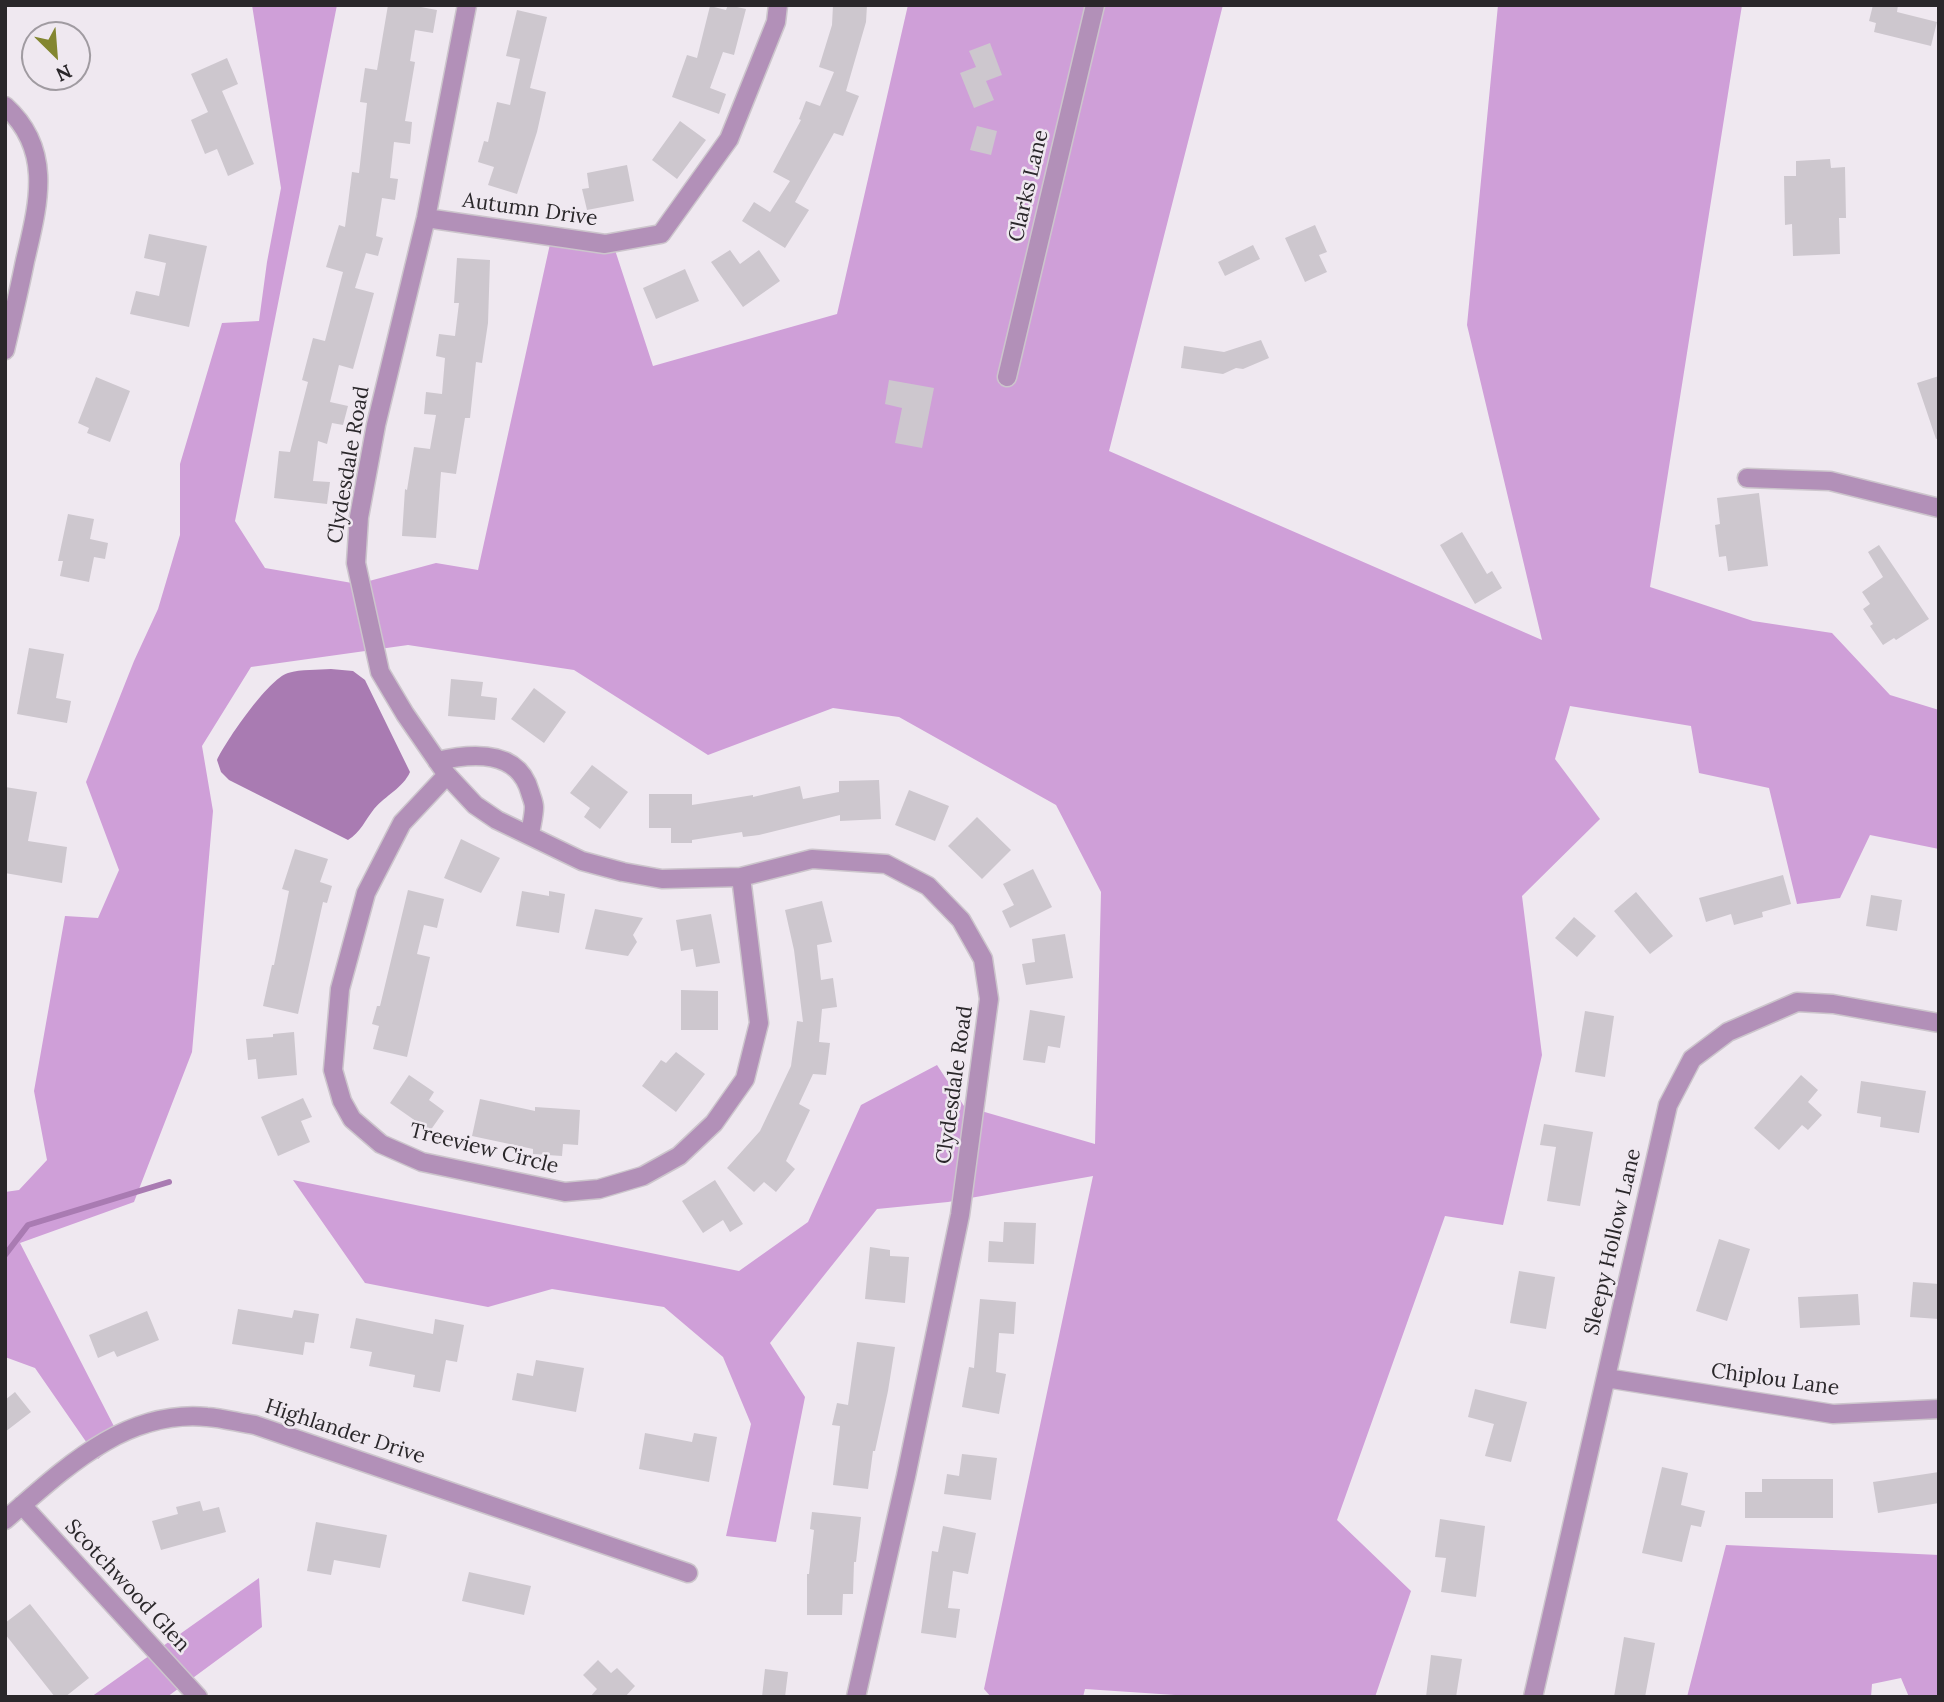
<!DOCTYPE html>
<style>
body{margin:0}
#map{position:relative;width:1944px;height:1702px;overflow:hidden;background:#efe8f0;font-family:Lora,serif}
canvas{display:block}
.frame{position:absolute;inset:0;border:7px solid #2a272a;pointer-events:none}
.north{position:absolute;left:21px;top:21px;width:70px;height:70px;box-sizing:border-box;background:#efe8f0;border:2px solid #a09ba1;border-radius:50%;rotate:155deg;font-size:19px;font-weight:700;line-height:28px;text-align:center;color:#2a272a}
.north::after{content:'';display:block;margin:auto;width:24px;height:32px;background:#838630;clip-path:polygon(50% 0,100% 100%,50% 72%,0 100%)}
</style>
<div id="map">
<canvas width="1944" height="1702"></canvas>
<div class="frame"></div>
<div class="north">N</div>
</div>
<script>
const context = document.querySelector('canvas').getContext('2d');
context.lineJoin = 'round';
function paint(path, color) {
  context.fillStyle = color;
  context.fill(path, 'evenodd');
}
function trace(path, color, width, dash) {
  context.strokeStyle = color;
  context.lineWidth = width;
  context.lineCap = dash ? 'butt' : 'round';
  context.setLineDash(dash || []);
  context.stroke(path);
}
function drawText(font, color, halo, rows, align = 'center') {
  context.font = font + ' Lora,serif';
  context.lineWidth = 5;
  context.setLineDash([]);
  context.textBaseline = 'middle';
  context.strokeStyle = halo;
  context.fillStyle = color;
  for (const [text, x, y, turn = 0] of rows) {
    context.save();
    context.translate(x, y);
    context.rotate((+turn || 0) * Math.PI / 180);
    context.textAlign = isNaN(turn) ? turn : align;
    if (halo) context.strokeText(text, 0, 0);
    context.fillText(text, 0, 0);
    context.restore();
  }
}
paint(new Path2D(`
 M252,5H337L235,521L265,568L358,584L436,563L478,570L550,244L615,250L653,366L837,314L908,5H1223L1109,451L1542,640L1467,325L1498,5H1742L1650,587L1753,621L1832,633L1890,695L1939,710V849L1870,835L1840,898L1797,904L1769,788L1699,773L1691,726L1570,706L1555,759L1600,819L1522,896L1542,1055L1503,1225L1445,1216L1337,1520L1411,1591L1375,1697H1205L1085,1689L1083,1697H991L984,1689L1093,1176L948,1202L877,1209L770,1343L805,1397L776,1542L726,1536L751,1424L723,1357L664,1307L552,1289L488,1307L365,1283L293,1180L739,1271L808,1222L861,1105L937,1065L964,1106L1095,1144L1101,892L1056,805L899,717L833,708L708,755L574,670L408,645L251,667L202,746L213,811L192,1052L134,1202L20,1243L121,1440L98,1459L35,1368L5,1357V1192L19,1190L47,1160L34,1091L65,916L98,918L119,870L86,782L134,661L158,609L180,535V464L222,323L259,321L267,262L281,188Z
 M1726,1545L1939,1555V1697H1909L1901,1678L1872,1684L1871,1697H1687Z
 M259,1578L262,1627L167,1697H91Z`), '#cf9fd8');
paint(new Path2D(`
 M331,669L353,671L365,680L410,772C403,788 386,795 374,809C366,819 360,833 348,840L229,780L221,772L217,760C226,741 268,679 288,673C301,669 318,670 331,669Z`), '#a97bb2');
trace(new Path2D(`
 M5,1255L28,1225L169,1182`), '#a97bb2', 6);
paint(new Path2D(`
 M388,5H410L437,10L433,33L415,30L410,61L415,62L405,121L412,122L410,144L394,142L390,178L398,179L395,200L382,198L376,236L383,238L378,256L366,253L355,288L374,293L353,369L339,365L330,402L348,406L343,425L332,423L327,444L318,441L313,481L330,482L327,504L274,498L279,451L290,452L308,382L302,380L313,338L325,341L343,272L326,267L339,225L345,227L352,172L359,173L367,103L360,102L365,68L377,70Z
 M728,5L746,9L734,55L723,52L710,88L726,94L719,114L672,97L687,55L697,58L710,6L726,10Z
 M833,5H867L866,22L846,91L859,96L843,136L834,133L795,202L809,210L785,248L742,221L754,202L770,212L790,181L773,172L801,120L799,119L806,101L820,106L834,72L819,67L832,25Z
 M1873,5H1898L1897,12L1937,22L1931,46L1874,32L1876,23L1869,21Z
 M517,10L547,17L530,88L546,92L537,132L517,194L488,185L494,167L478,162L484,141L488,142L497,102L510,105L520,59L506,56Z
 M990,43L1002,75L986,81L994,100L974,108L960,73L976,67L969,51Z
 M227,58L238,84L222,91L254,164L228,176L217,149L205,154L191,120L208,112L191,74Z
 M680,121L706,140L677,179L652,160Z
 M977,126L997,131L991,155L970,150Z
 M1830,159L1831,168L1845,167L1846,218H1839L1840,254L1793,256L1792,224L1785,225L1784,176H1796V161Z
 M627,165L634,201L587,210L582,189L589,188L587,173Z
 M1315,225L1327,252L1319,255L1327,272L1305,282L1285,238Z
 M149,234L207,246L189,327L130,314L136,291L159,296L166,263L144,258Z
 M1253,245L1260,259L1225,276L1218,262Z
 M730,250L740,264L759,250L780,281L743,307L711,262Z
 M457,258L490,260L488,323L482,363L476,362L470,418H465L456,474L441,472L436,538L402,536L405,489L407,490L414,447L430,449L436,415L424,414L426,392L442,394L445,358L436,356L439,334L455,336L459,303H454Z
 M685,269L699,301L656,319L643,288Z
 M1261,340L1269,358L1243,369L1236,368L1223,374L1181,368L1184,346L1224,352Z
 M1939,376V438L1936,439L1917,383Z
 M96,377L130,391L110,442L87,433L89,428L78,423Z
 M889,380L934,388L922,448L895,443L902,408L885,404Z
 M1759,493L1768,566L1728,571L1726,556L1719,557L1715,525L1720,524L1717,498Z
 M68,514L94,519L90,539L108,543L105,559L94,557L89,582L60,576L63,561H58Z
 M1462,532L1487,574L1492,571L1502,588L1475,604L1440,545Z
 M1879,545L1929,619L1896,640L1894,638L1883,645L1870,626L1873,624L1863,609L1870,604L1862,592L1883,577L1868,552Z
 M29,648L64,654L56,698L71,701L67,723L17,714Z
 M451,679L483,682L481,696L497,698L495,720L448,716Z
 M534,688L566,712L544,743L511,719Z
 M592,765L628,792L600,829L584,817L590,808L570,793Z
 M879,780L881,819L840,821V815L759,835L743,837L742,832L692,840V843H671V828H649V794H692V805L753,795V797L800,786L803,799L839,792V781Z
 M5,787L37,792L28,841L67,847L62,883L5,873Z
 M909,790L949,806L935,841L895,825Z
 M977,817L1011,850L982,879L948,846Z
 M461,839L500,858L481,893L444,878Z
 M295,849L328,859L320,882L332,886L327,903L323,902L298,1014L263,1006L272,965H274L289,891L282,889Z
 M1033,869L1052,907L1010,928L1002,911L1014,905L1003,884Z
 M1783,875L1791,904L1762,912L1763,917L1734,925L1731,914L1706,922L1699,898Z
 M408,890L444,899L437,928L424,925L417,954L430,957L407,1057L373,1049L379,1026L372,1024L377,1006H380Z
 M522,891L549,896V891L565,894L559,933L516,926Z
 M1636,892L1673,936L1650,954L1614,911Z
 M1871,895L1902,900L1897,931L1866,926Z
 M822,901L832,942L817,945L821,980L833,978L837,1007L822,1009L819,1042L830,1043L826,1075L813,1074L799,1104L810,1110L786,1161L795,1169L776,1192L764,1182L754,1192L727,1168L760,1131L791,1066L797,1021L803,1022L794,950L785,910Z
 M595,909L643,918L633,935L637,942L628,956L585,949Z
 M711,914L720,963L696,967L693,949L681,951L676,920Z
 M1574,917L1596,936L1577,957L1555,938Z
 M1065,934L1073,978L1026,985L1022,964L1035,962L1032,939Z
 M681,990L718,991V1030H681Z
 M1030,1010L1065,1016L1060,1048L1048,1046L1045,1063L1023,1060Z
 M1585,1011L1614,1016L1605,1077L1575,1072Z
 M294,1032L297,1075L258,1079L256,1059L248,1060L246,1039L273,1037V1034Z
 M676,1052L705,1074L676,1112L642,1086L661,1060L666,1063Z
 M409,1075L434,1092L429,1100L444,1111L430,1131L390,1103Z
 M1801,1075L1818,1090L1808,1102L1822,1115L1808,1130L1802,1125L1779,1150L1754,1128Z
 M1861,1081L1926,1091L1919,1133L1880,1127L1881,1117L1857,1113Z
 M303,1098L312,1117L301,1121L310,1142L278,1156L261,1117Z
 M480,1099L535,1111V1107L580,1110L578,1145L563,1144L562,1156L533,1154V1149L472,1136Z
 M1544,1124L1593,1132L1580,1206L1547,1201L1556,1147L1540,1145Z
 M715,1180L743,1224L730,1232L723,1220L703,1233L682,1201Z
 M1004,1222L1036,1223L1034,1264L988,1262L989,1241L1003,1242Z
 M1719,1239L1750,1249L1727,1321L1696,1311Z
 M870,1247L890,1250V1256L909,1257L905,1303L865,1299Z
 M1519,1271L1555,1277L1546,1329L1510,1323Z
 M1913,1282L1939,1284V1319L1910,1317Z
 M1858,1294L1860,1325L1800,1328L1798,1297Z
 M980,1299L1016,1302L1014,1334L999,1333L996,1372L1006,1374L999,1414L962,1407L969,1367L974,1368Z
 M238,1309L292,1318L294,1310L319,1314L314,1343L305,1342L303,1355L232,1344Z
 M147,1311L159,1340L117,1357L114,1351L98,1358L89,1335Z
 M356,1318L433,1334L435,1319L464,1325L457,1362L446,1360L440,1392L413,1387L415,1375L369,1366L372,1352L350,1348Z
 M857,1342L895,1347L888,1391L875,1451H873L868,1489L833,1485L840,1426L832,1425L837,1403L848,1405Z
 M536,1360L584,1368L576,1412L512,1400L517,1373L533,1376Z
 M1475,1389L1527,1402L1511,1462L1485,1456L1494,1424L1468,1417Z
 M15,1392L31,1412L5,1432V1400Z
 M645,1433L692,1442L694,1433L717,1437L709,1482L639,1469Z
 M962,1454L997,1458L991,1500L944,1494L947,1474L959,1476Z
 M1662,1467L1688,1473L1681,1505L1705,1511L1701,1527L1691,1525L1682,1562L1642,1553Z
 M1939,1472V1503L1878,1513L1873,1482Z
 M1762,1479H1833V1518H1745V1492H1762Z
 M200,1501L203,1511L219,1507L226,1532L161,1550L152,1521L178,1514L176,1507Z
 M812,1512L861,1517L856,1562H854L853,1594H843L842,1615H807V1574H809L814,1530L810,1529Z
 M1440,1519L1485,1526L1476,1597L1441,1592L1446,1558L1435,1557Z
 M316,1522L387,1535L380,1568L334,1560L331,1575L307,1571Z
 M943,1526L976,1533L968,1574L953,1571L948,1608L960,1609L956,1638L921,1633L932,1551L938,1552Z
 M469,1572L531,1586L524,1615L462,1601Z
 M30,1604L89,1678L65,1697H55L5,1634V1623Z
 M1624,1637L1655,1643L1645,1697H1614Z
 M1431,1655L1462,1659L1456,1697H1426Z
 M598,1660L611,1673L617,1668L635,1686L625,1697H590L597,1689L583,1675Z
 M765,1669L788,1672L785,1697H762Z`), '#cdc7ce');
const minor = new Path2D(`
 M467,5L426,218L376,425L359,517L356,563L380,672L405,714L447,775L475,805L497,820L582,861L623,872L662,879L741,877L812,859L886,864L928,886L961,920L983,959L989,999L960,1215L906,1476L856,1697
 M5,106C54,150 38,205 25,261C19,291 12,320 5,350
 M426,218L605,244L661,234L729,139L776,22L778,5
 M1007,377L1095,5
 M1747,478L1830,481L1939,508
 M437,761C472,753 518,749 530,792C531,796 534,802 534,807C534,816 531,826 530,835
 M447,775L402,823L366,893L340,989L333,1070L342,1101L352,1119L381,1144L422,1162L565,1192L599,1189L643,1176L679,1156L714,1123L745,1079L759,1023L741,877
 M1606,1378L1833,1414L1939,1409
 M22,1505L198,1697
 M5,1520C63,1470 124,1409 207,1417C223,1418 240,1423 255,1425L688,1573
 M1533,1697L1668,1105L1692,1059L1728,1032L1797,1002L1833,1004L1939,1023`);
trace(minor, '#ccc5cc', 21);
trace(minor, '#b290b8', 18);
drawText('21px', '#2a272a', '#efe8f0', [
 ["Clarks Lane",1029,186,-77],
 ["Autumn Drive",530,210,8],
 ["Clydesdale Road",349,465,-80],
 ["Clydesdale Road",955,1085,-82],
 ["Treeview Circle",484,1149,14],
 ["Sleepy Hollow Lane",1613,1242,-77],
 ["Chiplou Lane",1775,1380,8],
 ["Highlander Drive",345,1432,18],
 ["Scotchwood Glen",127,1586,47]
]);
</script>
